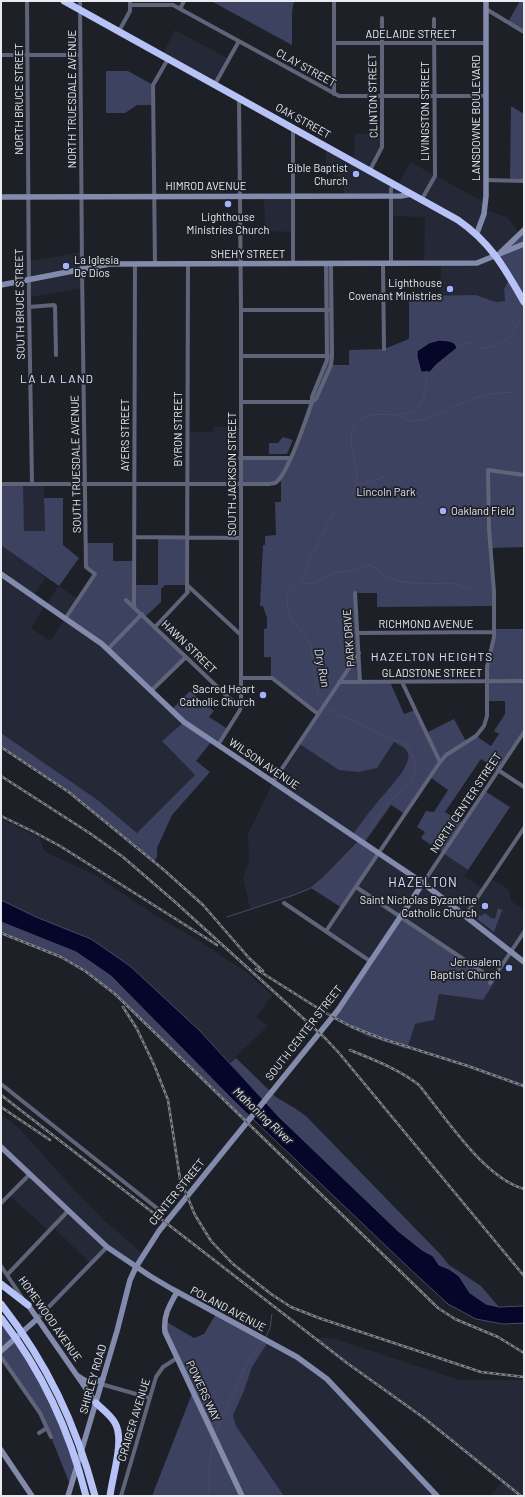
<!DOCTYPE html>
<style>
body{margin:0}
#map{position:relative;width:525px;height:1497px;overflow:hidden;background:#1e2028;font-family:Barlow,sans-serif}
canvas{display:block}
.frame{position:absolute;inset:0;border:2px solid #e8eaef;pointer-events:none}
</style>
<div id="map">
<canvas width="525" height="1497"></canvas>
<div class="frame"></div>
</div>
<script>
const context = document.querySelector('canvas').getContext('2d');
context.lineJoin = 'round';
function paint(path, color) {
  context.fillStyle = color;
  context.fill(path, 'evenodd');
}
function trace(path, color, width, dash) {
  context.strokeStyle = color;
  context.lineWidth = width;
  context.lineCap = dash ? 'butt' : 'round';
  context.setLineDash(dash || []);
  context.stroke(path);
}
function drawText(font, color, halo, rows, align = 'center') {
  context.font = font + ' Barlow,sans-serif';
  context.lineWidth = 3.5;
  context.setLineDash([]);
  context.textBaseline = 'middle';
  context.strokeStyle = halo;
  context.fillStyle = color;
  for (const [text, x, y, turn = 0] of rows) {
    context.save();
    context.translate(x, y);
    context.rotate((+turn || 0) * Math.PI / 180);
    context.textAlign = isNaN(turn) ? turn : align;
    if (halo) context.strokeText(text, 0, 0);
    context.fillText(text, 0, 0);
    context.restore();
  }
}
paint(new Path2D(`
 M175,30L229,59L215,84L162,55Z
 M355,134H383L382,147L370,170L398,186L410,162L486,203L485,210L507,217L520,234L510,277L504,289L505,301L496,302L476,295H441V264H424L425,217L391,216V196H344V181L326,171V146L354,161Z
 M264,196H293V232L265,231Z
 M82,252V288L29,297V261Z
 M213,427H241L240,484H187V432H213Z
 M23,484H44L45,531H23Z
 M2,546L46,578L33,596L46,605L59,586L78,599L102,644L184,722L162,741L195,775L137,833L99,801L1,733ZM45,605L65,619L50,641L31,628Z
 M394,742L404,747L408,753L409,759L394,784L375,805L360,841L324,877L311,888L294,895L250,909L243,877L249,862L248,834L273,782L298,743L339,769L377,768Z
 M1,819L40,838L43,848L46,852L95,875L155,915L199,941L246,972L272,995L256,1017L268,1026L229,1063L200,1031L130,966L91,939L36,917L1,900Z
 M378,853L423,883L443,853L468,870L464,876L483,889L490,878L509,890L511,901L524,910V932L511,951L524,962V1089L467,1068L407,1049L415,1024L434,1020L439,994L483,1000L370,961L326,931Z
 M1,1114L19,1128L69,1184L105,1221L143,1254L136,1267L107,1247L91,1264L53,1227L49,1231L9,1195L29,1174L1,1147Z
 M322,1338H332L459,1380H524V1496H489L503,1482L424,1418L347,1363L316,1339Z
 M264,1340L315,1369L437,1496H242L214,1437Z`), '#252836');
paint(new Path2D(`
 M211,1H294L292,12V45Z
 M520,1H524V32L508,22Z
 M106,71H128L153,85V105H137L125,113H106Z
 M511,106L524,114V181L510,180Z
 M524,230V547L491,548L494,606L377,607V593H355L360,682H390L404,714L415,710L426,733L454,719L467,743L476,736L491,746L499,734L494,731L505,714V701H488L487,672L494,629H524V732L498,770L481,759L445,812L463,823L485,791L510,807L468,870L421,838L425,832L417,827L426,811L434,812L448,790L430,777L405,814L391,805L364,843L378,853L342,908L311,888L324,877L359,841L352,836C359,825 367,815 375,805C382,796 412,766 408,754C406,747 399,745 394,742L377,768L359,772L339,770L298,743L318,714L271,678V657H264V629L267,628V618L263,606H260L263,545H265V536L276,535L275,502H281V482L279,478L275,482L240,484V458H290L312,397L326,364V264H331V365H349V350L384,349L409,339V296L476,295L496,302L505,301L504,289L510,277L496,256Z
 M283,437L293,440L287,454H269V443H278Z
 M1,484H23L24,531H45L44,498H63V545L79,558L59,586L2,546Z
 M158,537L187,538V585H165L161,589V602L145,617L186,657L151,691L115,655L65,619L95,575L87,568L86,543H113V561H134V585H158Z
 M190,691L214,711L209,717L228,729L218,745L212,741L196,761L210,772L172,815L157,848V857L154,861L70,793L1,747V733L99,801L137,833L195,775L162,741L184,722L171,710Z
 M498,908L501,910L503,908L494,932L477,919L480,915L482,916L484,913L489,916V917L495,919Z
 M400,917L495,981L483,1000L439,994L434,1020L415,1024L407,1049L367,1036L331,1018Z
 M1,922L76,952L111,976L250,1117L246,1122L115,994L85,971L60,957L1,933Z
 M236,1058L276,1097L296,1109L306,1116L441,1255L449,1265L481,1286L499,1307L486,1304L469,1293L459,1276L449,1269L439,1265L433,1256L422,1250L398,1231L279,1117L230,1063Z
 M216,1314L268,1342L252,1367L243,1393L233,1415L236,1426L284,1496H152L193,1391L168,1339L165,1321L194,1338L204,1334Z
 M1,1318L35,1368L78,1464L71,1487L45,1422L1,1357Z`), '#3c425f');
const water = new Path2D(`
 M440,340C447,341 455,340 457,348L436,365L430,372H421L417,357V351L429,343Z
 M1,900L36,917L91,939L130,966L200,1031L279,1117L398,1231L422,1250L433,1256L439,1265L449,1269L459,1276L470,1293L486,1304L499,1307L524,1306V1323L503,1324L476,1319L448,1304L409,1268L233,1100L111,976L76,952L1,922Z`);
paint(water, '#06062b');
trace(water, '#4a4a66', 1);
trace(new Path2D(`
 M456,346C463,346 463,344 468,343C473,342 476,345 479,347C488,350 503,344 509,337C515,331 517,323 524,317
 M399,415L409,421L425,420L469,400L488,394L514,392
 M357,485L364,484L384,477
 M301,584L313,583L326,578L334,572L350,571L361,567L369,565L376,568L385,576L403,582L426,584L443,583L454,584L472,590
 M323,704C314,694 314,662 311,648C307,633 290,623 288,610C287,605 287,599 288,595C291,588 299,585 303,579C306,573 307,566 309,559C312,553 316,547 319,541C325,530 330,518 336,509C342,501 354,495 356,486C361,469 344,438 355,424C373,401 417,433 425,392C427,385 426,378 426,371
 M325,706L337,714L354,721L383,735L405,744L410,749L414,759L416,769L410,784L391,800L362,838
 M227,917L294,895L311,888L324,877L358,842
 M266,1337L270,1328L272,1314
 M215,1434L246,1365L263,1341
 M209,1496V1468L213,1441`), '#4a4a66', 1);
trace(new Path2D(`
 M27,1L29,302L32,484
 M334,3V94
 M130,5H173L339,96H486
 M180,9L184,1
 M486,9L524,32
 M119,31L130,11V1
 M335,43H486
 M1,55H80
 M215,84L239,41
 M293,129V264
 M370,170L382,147V18
 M486,180L524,181
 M422,199L435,176L434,19
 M155,264L153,85L168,59
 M383,264L384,349
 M391,264V189L393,184
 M29,307L54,305L55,306L56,355
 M241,310H328
 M241,356H328
 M241,402H312
 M312,402V397L327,360L326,264
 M240,458H290
 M1,484H269C270,484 273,483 275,483C287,476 307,417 312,402L316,399L331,365L332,356L331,264
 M134,537L240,538
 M187,585L241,635
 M187,593L188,264
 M355,593L360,682
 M126,600L230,699L241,705
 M134,606L135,264
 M65,619L95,574L86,567L82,269L80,1
 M155,627L188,592
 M357,633L494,632
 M108,649L142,614
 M241,678H272L318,714
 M339,682L524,681
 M402,682L440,762
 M151,691L186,657
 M218,745L240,710L241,705V310L239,98
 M498,770L524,787
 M273,782L359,653
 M423,883L524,732
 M356,887L493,979
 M284,903L370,961
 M465,916L524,828
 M326,931L440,762L446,755L476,736L484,726L487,716V667L494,637V592L489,529L488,470L524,475
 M490,983L524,932
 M1,1084L163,1213
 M1,1203L30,1174
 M1,1266L23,1299
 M7,1275L68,1211
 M37,1319L107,1247
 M1,1357L40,1413L51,1437
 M101,1384L150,1398
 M39,1433L47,1428
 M121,1496L156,1377L163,1367L177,1358`), '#5f6479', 4);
trace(new Path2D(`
 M1,197L401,196L411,194
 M477,233L484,214L486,196V1
 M501,252L524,230
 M1,285L109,264L477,263L524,244
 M1,574L102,644L184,722L423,883L524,962
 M1,1147L107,1247L150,1276L172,1289L297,1357L327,1379L437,1496
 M177,1292C169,1306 163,1316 165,1332L242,1496
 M28,1305L96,1403
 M1,1351L37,1319
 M78,1376C88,1383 90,1384 103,1379
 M1,1450L32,1496
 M68,1496L117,1331L130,1280L136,1267L159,1231L338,1010L423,883`), '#838bac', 5.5);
trace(new Path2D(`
 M64,1L458,220C491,243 504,267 524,302
 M1,1284L28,1305
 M1,1304C47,1363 76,1424 95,1496
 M1,1318C42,1371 70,1432 86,1496
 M96,1403C102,1409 111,1415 115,1423C125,1440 112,1477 110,1496`), '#b7c3f7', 7);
const rail = new Path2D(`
 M1,747L70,793L164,870L203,905L249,958L263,971
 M1,776L91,834L123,857L174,901L325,1038L339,1053L524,1276
 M1,816L34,832L60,846L217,945
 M1,933L61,957L85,971L115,994L438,1308L455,1319L498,1337L524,1353
 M256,969L324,1012L350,1026L383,1039L468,1066L524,1086
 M123,1007L137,1029L155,1067L168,1100L180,1179L195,1215L211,1241L233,1264L271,1294L291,1307L319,1318L481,1372L524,1377
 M350,1050C374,1060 399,1069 419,1085C445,1117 484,1178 524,1189
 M1,1095L347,1363L424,1418L521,1496
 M1,1107L50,1140`);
trace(rail, '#818389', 2.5);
trace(rail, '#1e2028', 1, [3]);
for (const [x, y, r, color] of [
 [356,174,4,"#a2b2fd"],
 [228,204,4,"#a2b2fd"],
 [66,266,4,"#a2b2fd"],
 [450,289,4,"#a2b2fd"],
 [443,511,4,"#a2b2fd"],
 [263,695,4,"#a2b2fd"],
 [485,906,4,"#a2b2fd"],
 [509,968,4,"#a2b2fd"]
]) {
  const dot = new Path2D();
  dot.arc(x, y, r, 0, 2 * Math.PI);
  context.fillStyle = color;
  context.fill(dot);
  trace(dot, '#1e2028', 1.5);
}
drawText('11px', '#e8eaef', '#1e2028', [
 ["ADELAIDE STREET",411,34],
 ["CLAY STREET",306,68,29],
 ["CLINTON STREET",373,96,-91],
 ["NORTH BRUCE STREET",19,99,-90],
 ["NORTH TRUESDALE AVENUE",72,99,-90],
 ["LIVINGSTON STREET",425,111,-90],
 ["LANSDOWNE BOULEVARD",476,118,-90],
 ["OAK STREET",303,121,29],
 ["HIMROD AVENUE",206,186],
 ["SHEHY STREET",248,254],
 ["SOUTH BRUCE STREET",20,304,-91],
 ["BYRON STREET",178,429,-90],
 ["AYERS STREET",125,435,-90],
 ["SOUTH TRUESDALE AVENUE",76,464,-91],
 ["SOUTH JACKSON STREET",232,474,-90],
 ["RICHMOND AVENUE",426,624],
 ["PARK DRIVE",349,638,-94],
 ["HAWN STREET",189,647,44],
 ["GLADSTONE STREET",432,673],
 ["WILSON AVENUE",264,764,34],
 ["NORTH CENTER STREET",466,803,-56],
 ["SOUTH CENTER STREET",304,1033,-52],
 ["CENTER STREET",177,1192,-51],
 ["POLAND AVENUE",228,1309,28],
 ["HOMEWOOD AVENUE",50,1319,55],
 ["SHIRLEY ROAD",93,1379,-74],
 ["POWERS WAY",203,1391,65],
 ["CRAIGER AVENUE",134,1420,-73]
]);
drawText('11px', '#e8eaef', '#1e2028', [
 ["Bible Baptist",348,168],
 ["Church",348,181],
 ["Lighthouse",228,217,"center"],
 ["Ministries Church",228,230,"center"],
 ["La Iglesia",74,260,"left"],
 ["De Dios",74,273,"left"],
 ["Lighthouse",442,283],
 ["Covenant Ministries",442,296],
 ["Oakland Field",451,511,"left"],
 ["Sacred Heart",255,689],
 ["Catholic Church",255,702],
 ["Saint Nicholas Byzantine",477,900],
 ["Catholic Church",477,913],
 ["Jerusalem",501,962],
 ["Baptist Church",501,975]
], 'right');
drawText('11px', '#dee2f1', '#1e2028', [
 ["Lincoln Park",386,492]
]);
context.letterSpacing = '1px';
drawText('12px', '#dae1fe', '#1e2028', [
 ["LA LA LAND",57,379],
 ["HAZELTON HEIGHTS",432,657]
]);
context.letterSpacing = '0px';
drawText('italic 12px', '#dfe3f2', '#1e2028', [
 ["Dry Run",322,668,79],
 ["Mahoning River",263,1116,43]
]);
context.letterSpacing = '1px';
drawText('13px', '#dae1fe', '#1e2028', [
 ["HAZELTON",423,883]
]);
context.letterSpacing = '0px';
</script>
